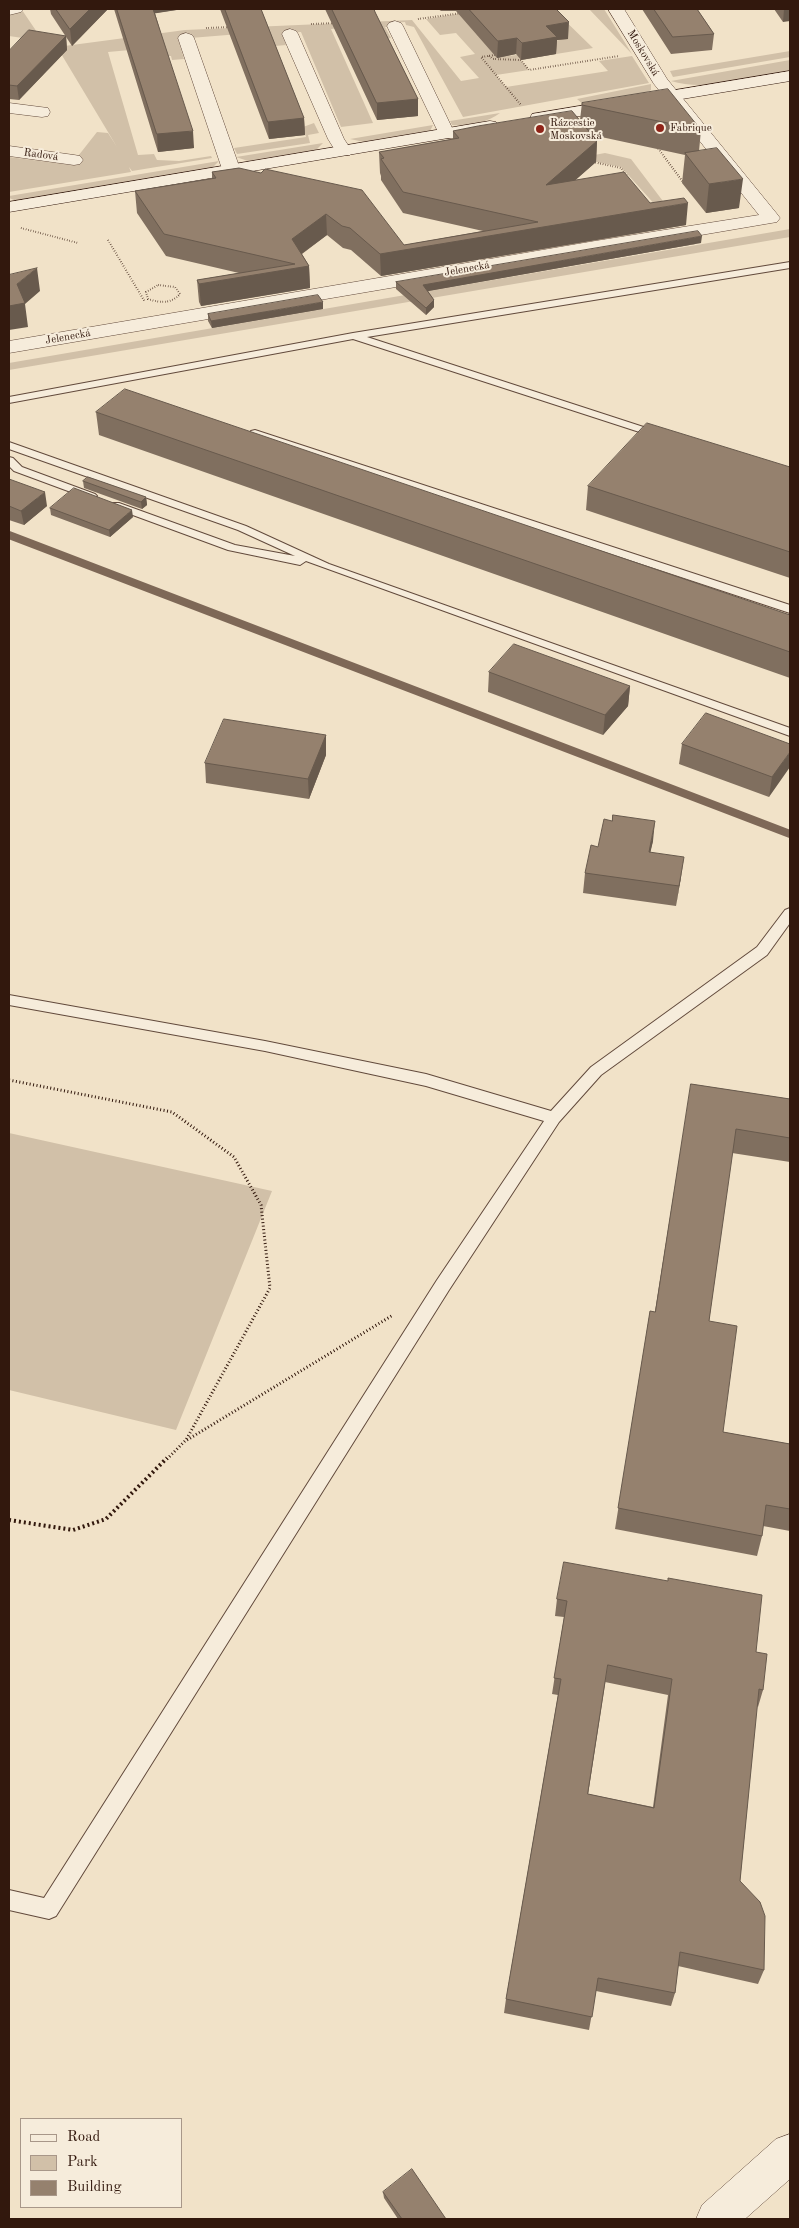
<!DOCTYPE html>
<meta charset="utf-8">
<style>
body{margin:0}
#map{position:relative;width:799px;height:2228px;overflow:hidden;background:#f1e2c8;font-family:"Old Standard TT",serif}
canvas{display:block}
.frame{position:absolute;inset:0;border:10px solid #32180d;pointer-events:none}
.legend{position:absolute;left:20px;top:2118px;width:162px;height:90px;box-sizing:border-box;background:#f6ecdb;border:1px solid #a89789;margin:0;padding:6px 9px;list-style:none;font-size:15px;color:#32180d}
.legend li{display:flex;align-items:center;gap:10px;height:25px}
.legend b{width:25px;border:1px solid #a89789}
</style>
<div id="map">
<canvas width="799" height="2228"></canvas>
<div class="frame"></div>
<ul class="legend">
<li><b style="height:6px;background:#f6ecdb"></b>Road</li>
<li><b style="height:14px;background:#d1c0a8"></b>Park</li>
<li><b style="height:14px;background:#95816e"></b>Building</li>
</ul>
</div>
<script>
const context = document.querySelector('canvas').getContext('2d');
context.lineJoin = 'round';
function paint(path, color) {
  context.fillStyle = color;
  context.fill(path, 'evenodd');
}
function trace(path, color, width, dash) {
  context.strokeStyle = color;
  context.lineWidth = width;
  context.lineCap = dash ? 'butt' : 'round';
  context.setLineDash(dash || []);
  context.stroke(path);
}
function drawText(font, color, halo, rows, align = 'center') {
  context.font = font + ' "Old Standard TT",serif';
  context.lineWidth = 4;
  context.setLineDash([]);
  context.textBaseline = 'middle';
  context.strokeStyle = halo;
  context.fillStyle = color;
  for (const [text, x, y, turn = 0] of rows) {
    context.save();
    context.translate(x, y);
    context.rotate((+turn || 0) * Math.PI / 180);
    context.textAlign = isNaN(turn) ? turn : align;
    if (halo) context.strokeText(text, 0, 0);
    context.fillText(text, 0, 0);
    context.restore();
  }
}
paint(new Path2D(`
 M487,9H553L593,48L556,54L545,42L567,39L546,16L497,57L517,55L529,70L496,75L506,87L608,71L599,61L632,56L649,83L463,117L414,27L406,25L405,22L394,23L395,26L385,27L391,38L381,39L368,25L331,29L373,123L341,127L301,32L282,33L286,45L275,46L264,32L178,39L184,59L172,60L171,56H167L163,47L108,52L138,155L154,154L157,160L179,161L211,156L212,158L132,171L129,167L131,172L9,192V157L71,165L97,132L108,133L117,147L57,47L185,30L412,20L461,81L479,78L460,57L475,54L456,33L440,35L426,19Z
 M589,9H604L632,54Z
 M22,10L43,41L9,36V12Z
 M790,51V57L673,77L670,71Z
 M790,60V70C754,77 706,92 671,81Z
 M651,84V90L643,95L584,105L577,99Z
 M500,113C486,123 469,127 452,125L450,121Z
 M314,123L319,133L308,135L310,143L237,154L234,148L306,137L303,127Z
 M433,125L430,131L364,142L350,139Z
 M323,143L316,150L248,161L236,157Z
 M605,153L631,159L675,217L667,218L621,167L578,158Z
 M219,161L212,168L17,201L9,198V196Z
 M790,229V237L9,370V363Z
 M9,1133L272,1191L176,1430L9,1390Z`), '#d1c0a8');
trace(new Path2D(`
 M9,535L790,834`), '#7e6857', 8);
const lane = new Path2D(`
 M790,262V268L367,337L665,434L666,436L665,438L661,439L353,339L9,403V397L353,333Z
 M255,430L790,605V613L251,435L250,433L251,431Z
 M9,442L246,526L329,564L790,728V736L306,561L300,565L228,550L111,507L109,505L111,503H119L235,545L295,556L238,530L9,449Z
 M9,457L13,458L22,467L95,494L97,496L95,498H87L14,471L9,466Z
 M790,908V923L767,955L601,1075L559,1122L449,1290L56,1916L49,1919L9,1910V1890L44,1898L437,1280L544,1121L426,1086L265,1051L9,1005V995L265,1041L426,1074L551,1111L591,1067L757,947L785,910Z`);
const street = new Path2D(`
 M9,9H24L21,12L9,15Z
 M608,9H624L667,79L777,214L780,218L777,222L9,353V341L595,241L759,215L654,84Z
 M395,21L401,23L403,26L455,134L453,138H441L439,134L387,26L389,23Z
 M290,29L296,31L298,34L344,139L352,151L350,155H338L328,139L282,34L284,31Z
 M186,33L192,35L194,38L240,169L237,173H225L222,169L178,38L180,35Z
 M9,103L48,108L50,112L48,116L42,117L9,113Z
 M9,146L74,155L80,156L83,160L80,164L74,165L9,156Z
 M790,2134V2179L745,2219H696L702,2205L776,2139Z`);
const secondary = new Path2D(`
 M790,71V81L538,123L532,122L530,118L532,114Z
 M490,121L496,122L498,126L496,130L9,212V202Z`);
trace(lane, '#624a3c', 2);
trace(street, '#624a3c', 1);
trace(secondary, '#32180d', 1);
trace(new Path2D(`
 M418,19L462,13
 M311,24L335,23
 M206,28L230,27
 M495,55L481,57L521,105
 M489,56L493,59L521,60L529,70L619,56
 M654,147H657L683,182
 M593,162L621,168L627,176
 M21,228L78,243
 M108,240L145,302
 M158,285L175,287L180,294C171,304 160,303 148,299L146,292Z`), '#32180d', 2, [0.5, 2]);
trace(new Path2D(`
 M9,1080L172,1112L234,1157L261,1205L270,1288L186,1440L166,1460
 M187,1440L393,1315`), '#32180d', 3, [1, 2.5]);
trace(new Path2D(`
 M9,1520L73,1530L106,1519L167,1458`), '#32180d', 4, [2, 3]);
paint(lane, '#f6ecdb');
paint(street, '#f6ecdb');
paint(secondary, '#f6ecdb');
paint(new Path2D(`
 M50,9H108L72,46L51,14Z
 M114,9H183L155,13L194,148L158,152Z
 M220,9H261L304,118L305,135L269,139Z
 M325,9H374L375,12L418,99V116L377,120Z
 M438,9H556L568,39L557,40L556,54L521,60L516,54L497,58L456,11H441Z
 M642,9H697L714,34L712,50L671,54Z
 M774,9H790L783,22Z
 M66,36L67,50L19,100L9,99V51Z
 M582,103L701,130L699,151L739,208L706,213L682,183L685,155L592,135L597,141L596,162L575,180L650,203L686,225L381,276L351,250L343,248L327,235L302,254L309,266L310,288L201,306L199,302L197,280L239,273L166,256L137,213L135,191L212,179V172L239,168L404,245L483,231L403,213L381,180V176L380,173L379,152L453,139V131L580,120Z
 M701,243L428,291L434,300V307L426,315L396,289V282Z
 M323,309L212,328L208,321V314Z
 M96,412L790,615V678L99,435Z
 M790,467V578L586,510L588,486Z
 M9,479L47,506L24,525L9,520Z
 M83,481L146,497L147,505L142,509L84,488Z
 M50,508L133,517L110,537L51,515Z
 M489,672L630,686L628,706L603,735L488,692Z
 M326,735V755L309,799L206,783L205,763Z
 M682,744H790L769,797L679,764Z
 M653,841L650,852L681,877L676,906L583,893L585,873L598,847Z
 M691,1084L790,1099V1162L732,1153L709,1321L723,1432L790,1444V1531L763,1526L762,1536L757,1556L615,1529L650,1311L655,1312Z
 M564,1562L756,1652L763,1690L758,1707L757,1706L740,1881L764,1970L758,1984L678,1966L675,1993L671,2006L596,1991L589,2030L504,2013L506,1999L558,1695L552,1694L564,1617L555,1616L557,1599ZM605,1682L668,1695L653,1807L588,1794Z
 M383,2192L446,2219H398L384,2198Z`), '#806f5f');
paint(new Path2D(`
 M90,9H108L72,46L70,29Z
 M151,9H183L151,14Z
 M784,9H790V21L783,22Z
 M569,22L568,39L557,40L556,54L521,60L522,43L546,26Z
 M66,36L67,50L19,100L17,86Z
 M517,38L516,54L497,58L498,41Z
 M418,99V116L377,120V103Z
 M304,118L305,135L269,139L268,122Z
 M193,131L194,148L158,152L157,134Z
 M597,141L596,162L545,207L546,185Z
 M743,179L739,208L706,213L709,184Z
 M688,203L686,225L381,276L380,254Z
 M326,214L327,235L293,260L292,239Z
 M702,236L701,243L423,292V285Z
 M309,266L310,288L201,306L199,284Z
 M37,268L40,291L25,304L28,327L9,330V306L17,284Z
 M434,300V307L426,315V308Z
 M323,302V309L212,328L211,321Z
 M45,492L47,506L24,525L21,511Z
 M146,497L147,505L142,509L141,502Z
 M132,510L133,517L110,537L109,530Z
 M630,686L628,706L603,735L605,715Z
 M326,735V755L309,799L308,779Z
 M790,752V767L769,797L772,777Z
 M655,821L653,841L646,872L649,852Z
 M684,857L681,877L676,906L679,886Z`), '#685a4d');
const building = new Path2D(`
 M56,9H90L70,29Z
 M117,9H153L193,131L157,134Z
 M225,9H261L304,118L268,122Z
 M332,9H374L375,12L418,99L377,103Z
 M469,9H556L569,22L546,26L557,37L522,43L517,38L498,41Z
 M654,9H697L714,34L673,37Z
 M29,30L66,36L17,86L9,85V51Z
 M668,89L701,130L582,105V103Z
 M572,111L597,141L546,185L624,172L650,203L684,198L688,203L380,254L350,228L342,226L326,214L292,239L309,266L199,284L197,280L295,264L164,234L135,191L216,178L212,172L239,168L261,173L265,169L362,190L404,245L538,222L403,192L381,159L384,158L379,152L459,138L453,131L478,126Z
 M717,148L743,179L709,184L685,153Z
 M698,231L702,236L423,285L434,300L426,308L396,282Z
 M37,268L17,284L25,303L9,306V275Z
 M318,295L323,302L211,321L208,314Z
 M125,389L790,615V652L96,412Z
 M647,423L790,467V552L588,486Z
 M88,477L146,497L141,502L83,481Z
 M9,479L45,492L21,511L9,506Z
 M74,488L132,510L109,530L50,508Z
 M514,644L630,686L605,715L489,672Z
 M706,713L790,744V752L772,777L682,744Z
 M224,719L326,735L308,779L205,763Z
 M613,815L655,821L649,852L684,857L679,886L585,873L591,845L598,847L604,819L612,821Z
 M691,1084L790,1099V1138L736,1129L709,1321L737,1326L723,1432L790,1444V1509L766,1505L762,1536L618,1508L650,1311L655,1312Z
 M564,1562L668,1581V1578L762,1595L756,1652L767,1654L763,1690L759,1689L740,1881L760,1902L765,1916L764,1970L680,1952L675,1993L598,1978L592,2017L506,1999L561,1679L554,1678L567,1601L557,1599ZM608,1665L672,1679L654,1808L588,1794Z
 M412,2169L446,2219H402L383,2192Z`);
paint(building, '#95816e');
trace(building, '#685a4d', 1);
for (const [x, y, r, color] of [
 [660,128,5,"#8f2418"],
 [540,129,5,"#8f2418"]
]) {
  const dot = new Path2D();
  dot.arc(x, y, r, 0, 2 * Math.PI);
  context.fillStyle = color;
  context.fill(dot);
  trace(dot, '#f6ecdb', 2);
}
drawText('11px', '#32180d', '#f6ecdb', [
 ["Moskovská",643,53,59],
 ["Radová",41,155,8],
 ["Jelenecká",467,269,-10],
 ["Jelenecká",68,337,-10]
]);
drawText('11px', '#32180d', '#f6ecdb', [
 ["Rázcestie",550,123],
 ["Moskovská",550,136],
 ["Fabrique",670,128]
], 'left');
</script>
